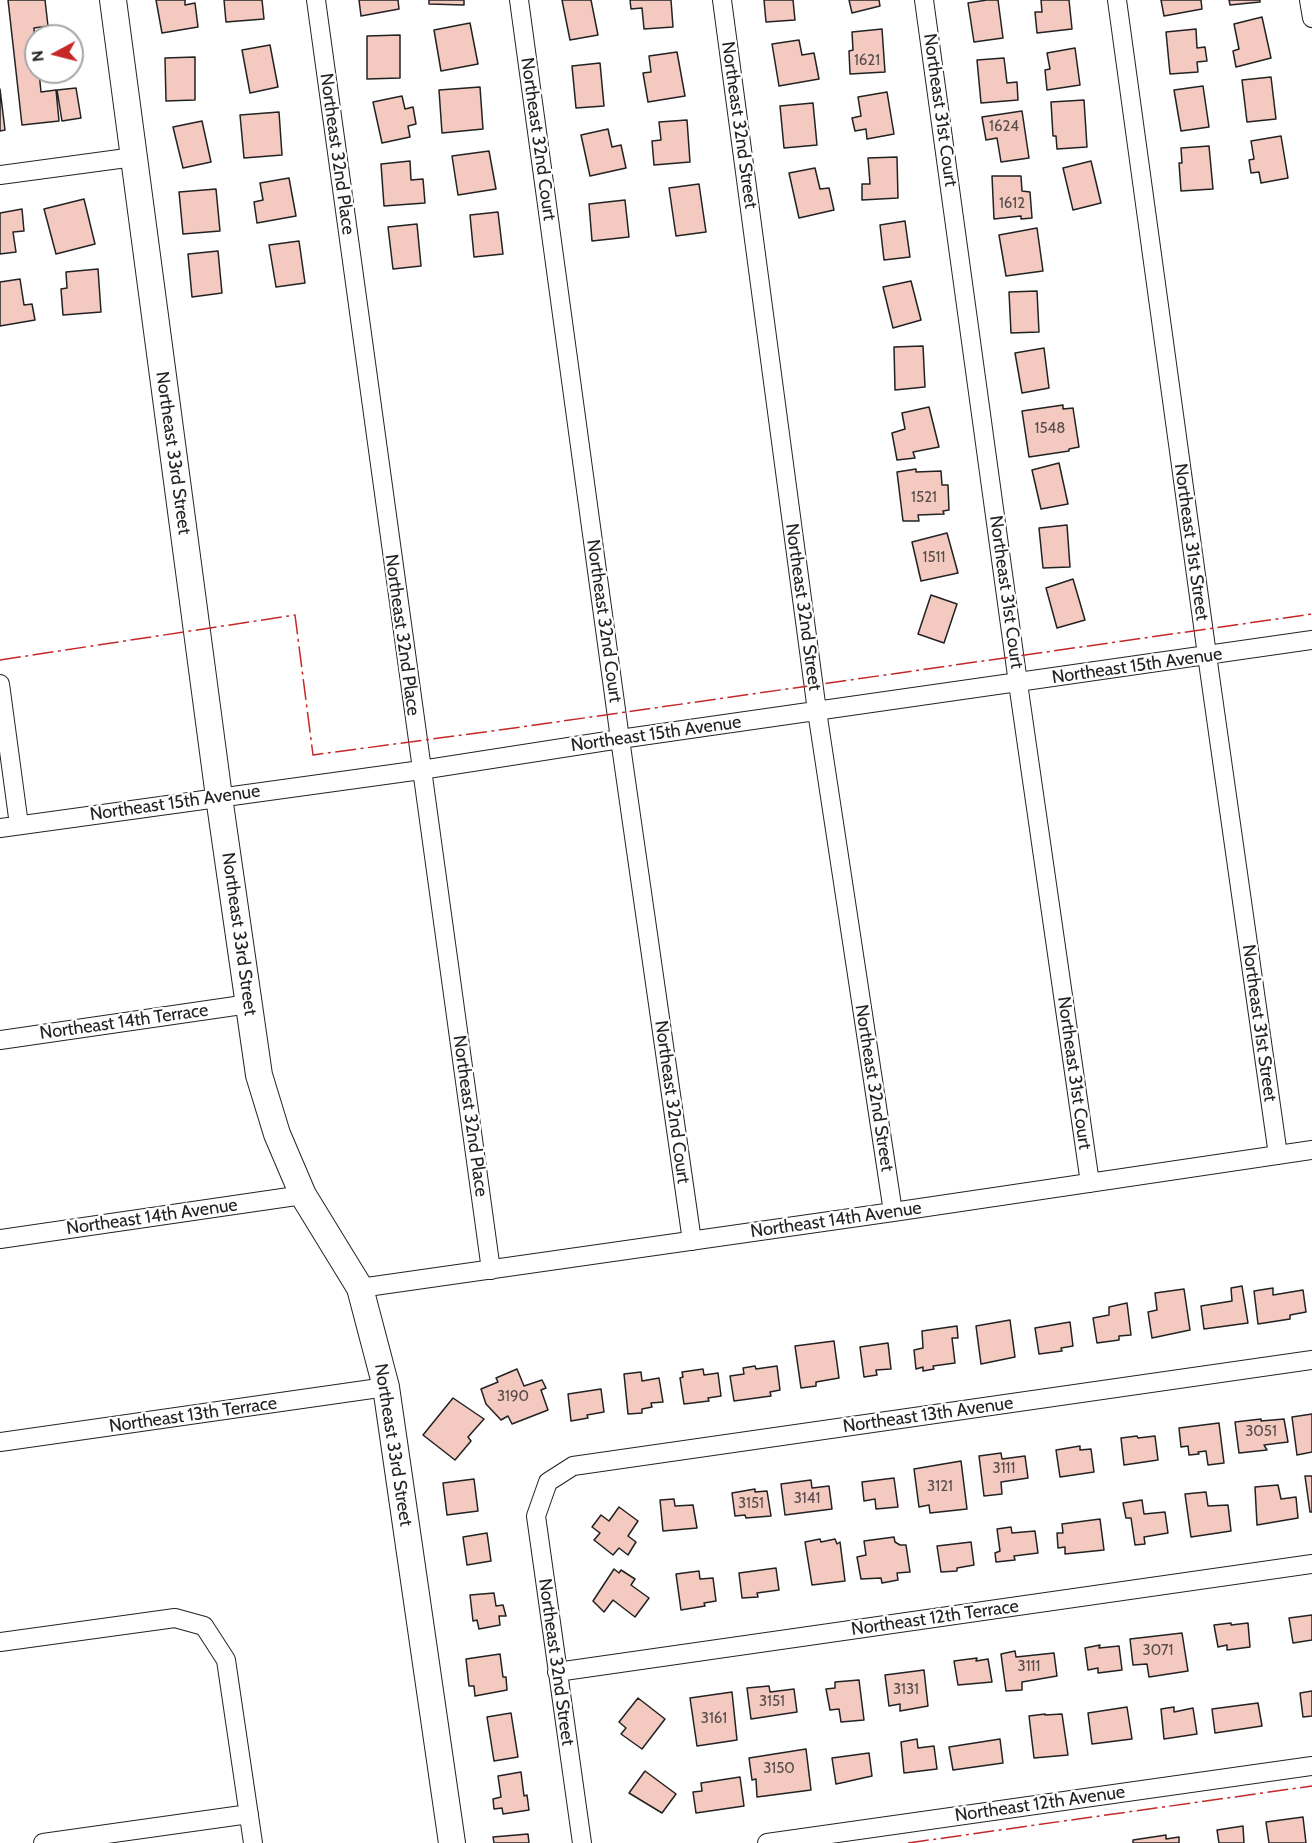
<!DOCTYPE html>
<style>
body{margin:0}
#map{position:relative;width:1312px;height:1843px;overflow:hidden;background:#fff;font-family:Cabin,sans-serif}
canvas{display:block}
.north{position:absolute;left:24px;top:24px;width:60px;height:60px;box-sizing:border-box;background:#fff;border:2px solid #a7a7a7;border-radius:50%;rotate:263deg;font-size:16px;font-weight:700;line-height:24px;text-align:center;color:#222}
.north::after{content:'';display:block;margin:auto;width:21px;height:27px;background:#c62828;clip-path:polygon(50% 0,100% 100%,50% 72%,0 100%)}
</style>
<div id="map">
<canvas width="1312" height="1843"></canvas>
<div class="north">N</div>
</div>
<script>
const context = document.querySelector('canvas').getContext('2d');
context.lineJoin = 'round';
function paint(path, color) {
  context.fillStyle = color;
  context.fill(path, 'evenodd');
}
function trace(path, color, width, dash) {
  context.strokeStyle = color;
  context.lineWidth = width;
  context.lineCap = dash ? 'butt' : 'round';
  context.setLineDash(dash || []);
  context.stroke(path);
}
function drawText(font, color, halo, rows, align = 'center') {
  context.font = font + ' Cabin,sans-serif';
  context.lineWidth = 4.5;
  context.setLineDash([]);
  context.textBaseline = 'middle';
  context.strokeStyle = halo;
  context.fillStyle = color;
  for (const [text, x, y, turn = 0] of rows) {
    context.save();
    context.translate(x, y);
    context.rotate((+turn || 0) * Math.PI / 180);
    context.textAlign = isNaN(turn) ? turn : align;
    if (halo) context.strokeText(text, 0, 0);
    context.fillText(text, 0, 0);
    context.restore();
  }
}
const building = new Path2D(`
 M8,0H45L48,26L34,28L36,72H39L41,92L56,90L59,121L22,125Z
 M156,0H185V5L195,3L198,27L162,33Z
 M224,0H262L264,19L226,22Z
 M359,0H398L399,9L361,16Z
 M429,0H464V5L429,4Z
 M562,0H591L598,35L570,40Z
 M630,0H671L673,27L644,29L642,8L631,9Z
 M764,0H793L795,20L766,22Z
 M849,0H879L880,6L852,13Z
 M987,0H998L1003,38L974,42L968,3Z
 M1041,0H1069L1072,29L1037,33L1035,12H1042Z
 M1161,0H1201L1202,9L1164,16Z
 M1229,0H1260V2L1230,5Z
 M1262,17L1271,58L1236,67L1233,51L1239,49L1234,24Z
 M470,23L478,64L441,71L434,30Z
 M882,29L885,72L850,74L849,51L853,50L852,32Z
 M1196,29L1197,48L1205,47L1207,61L1197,62L1198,72L1170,74L1166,32Z
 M400,35V78L367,79V36Z
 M799,40L802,55L814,53L819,79L779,86L772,44Z
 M270,45L278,87L250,93L242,50Z
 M1075,48L1080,85L1047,90L1045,70L1050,69L1047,53Z
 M677,52L685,96L648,102L643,73L651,72L649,56Z
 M195,57V100L166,101L165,58Z
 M1004,58L1007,83L1017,82L1018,100L981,103L977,60Z
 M600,63L604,106L576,108L572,66Z
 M1271,77L1276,119L1247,122L1242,80Z
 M1203,86L1209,127L1181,131L1174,90Z
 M480,87L483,129L442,133L439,90Z
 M76,88L81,118L62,121L57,90Z
 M0,89L5,130L0,131Z
 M887,92L894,134L867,139L866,129L855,131L852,118L861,116L858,97Z
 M402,96L405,109L413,107L416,124L408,126L410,137L382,143L373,102Z
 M1084,100L1087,147L1057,149L1056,136H1053L1051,102Z
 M813,103L817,145L784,148L780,106Z
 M1022,111L1029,158L1001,162L997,138L986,140L982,117Z
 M279,112L282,155L244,158L240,115Z
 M687,120L690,162L654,165L652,141L661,140L659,122Z
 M202,121L211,162L183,168L173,127Z
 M608,129L612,147L621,145L626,168L590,176L581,135Z
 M1281,136L1288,178L1261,183L1259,172L1251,173L1249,160L1254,159L1251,141Z
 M1209,146L1213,189L1181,191L1179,163H1182L1181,148Z
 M489,151L496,189L458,195L452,156Z
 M897,157L898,198L862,200V184H870L868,158Z
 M410,161L411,180L423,179L425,203L384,206L381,164Z
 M1091,161L1101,203L1073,210L1063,168Z
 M815,168L820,189L829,188L834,210L799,218L789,173Z
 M992,176H1021L1022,191L1030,192L1032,218L1021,219V216L994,219Z
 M289,178L296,216L257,223L254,202L263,200L260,183Z
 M699,184L706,232L676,236L669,188Z
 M216,189L220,231L183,234L179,192Z
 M84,199L95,244L56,254L44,209Z
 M625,200L629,237L592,241L589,204Z
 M22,209L24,231L13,232L16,252L0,254V213Z
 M498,212L503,254L474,257L470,215Z
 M905,221L910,257L884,260L880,225Z
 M417,224L421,266L393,269L388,227Z
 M1037,228L1043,271L1006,276L999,235Z
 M299,241L305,283L276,287L269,245Z
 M218,251L222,293L192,297L188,254Z
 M98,269L101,312L63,315L61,289L67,288L66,272Z
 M20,279L24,305L32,304L35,320L0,326V282Z
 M911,281L921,320L893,328L883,287Z
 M1037,291L1039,332L1011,333L1009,292Z
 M923,346L925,387L895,390L894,347Z
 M1044,348L1049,388L1022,393L1015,353Z
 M1063,405V409L1073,408L1079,447L1069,449V451L1029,457L1022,411Z
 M929,407L939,447L913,452L915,458L897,460L892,433L905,429L902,413Z
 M1059,463L1068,504L1041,509L1032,470Z
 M916,469V472L941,471L942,485H948L949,510L943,511L944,514L918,515L919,521H903L897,472Z
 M1067,525L1070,567L1043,568L1039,528Z
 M947,533L958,573L921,581L912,542Z
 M1073,579L1085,620L1057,628L1046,588Z
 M931,595L957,604L944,643L918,634Z
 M1242,1286L1248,1323L1204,1329L1201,1306L1232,1301L1231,1288Z
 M1273,1288V1295L1303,1290L1306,1312L1290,1315V1319L1258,1324L1254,1291Z
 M1184,1289L1190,1330L1152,1338L1148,1312L1157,1310L1155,1293Z
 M1127,1303L1131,1335L1119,1336V1340L1097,1343L1093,1318L1109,1315V1307Z
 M1010,1320L1015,1357L981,1364L976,1326Z
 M1070,1322L1073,1346L1061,1348L1062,1351L1039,1354L1035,1328Z
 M957,1326L958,1338H952L955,1363L933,1366L934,1369L923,1371V1367L916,1369L914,1350L923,1348L922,1331Z
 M834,1341L839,1378L816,1382V1386L801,1388L795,1346Z
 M888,1343L891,1369L876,1370L877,1375L864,1377L860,1347Z
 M755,1366L756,1369L777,1366L780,1390L770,1392L771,1396L734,1401L730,1376L744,1374L743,1368Z
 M517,1369L524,1386L542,1380L546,1388L541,1390L548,1410L512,1424L508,1416L501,1420L486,1404L481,1389L498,1382L496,1378Z
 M703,1369L704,1375L718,1373L721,1396L708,1398L709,1401L684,1404L680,1378L683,1377L682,1372Z
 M641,1372L642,1381L659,1378L663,1402L651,1403L652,1407L642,1409V1413L628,1414L624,1374Z
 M601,1389L604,1412L587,1415L588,1418L571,1421L568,1394Z
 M453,1398L484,1419L468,1437L471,1441L455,1460L423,1435Z
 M1312,1414V1452L1297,1455L1292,1417Z
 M1261,1419V1421L1284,1419L1288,1442L1264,1445L1267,1450L1239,1453L1235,1422Z
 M1219,1423L1224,1463L1208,1465L1206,1451L1198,1452L1199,1454L1189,1455L1188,1446L1181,1447L1179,1428Z
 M1137,1436L1138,1438L1155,1436L1158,1460L1124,1465L1121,1438Z
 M1080,1446V1450L1091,1449L1094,1472L1060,1477L1056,1450Z
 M1001,1453L1002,1459L1025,1456L1028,1478L1001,1482L1002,1494L984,1496L979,1456Z
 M961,1461L967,1509L930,1513L929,1505L919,1507L914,1469Z
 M1305,1476H1312V1512H1310Z
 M894,1478L898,1507L876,1509L875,1499L864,1501L862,1482Z
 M474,1479L478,1511L447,1515L443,1483Z
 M811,1480L812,1488L829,1486L832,1509L785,1515L781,1484Z
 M1278,1485L1281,1499L1296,1497L1298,1518L1257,1525L1255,1487Z
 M755,1489V1492L767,1491L771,1516L746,1518L745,1515L735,1516L732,1493Z
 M1206,1492L1208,1506L1228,1505L1231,1531L1191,1537L1185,1494Z
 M674,1499L675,1506L693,1505L697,1528L663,1531L660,1500Z
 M1142,1500L1144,1514L1165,1512L1168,1533L1144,1537L1145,1544L1135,1545L1131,1518H1126L1123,1503Z
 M619,1507L638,1521L628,1536L636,1542L628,1555L619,1548L613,1555L594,1540L600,1533L592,1527L601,1515L609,1521Z
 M1100,1519L1104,1550L1065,1554V1547L1058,1548L1057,1533H1063L1062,1524Z
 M1011,1527L1012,1533L1035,1531L1038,1553L1014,1556L1015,1560L996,1562L995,1553L1000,1551L997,1529Z
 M487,1533L491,1561L467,1565L463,1537Z
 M894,1537L895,1542L900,1545H906L910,1572L897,1573L898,1580L882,1583L881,1578L861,1579L857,1557L866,1555L864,1541Z
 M820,1539L821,1542L835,1539L837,1544L840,1542L845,1581L812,1585L805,1542Z
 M971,1542L974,1565L957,1568V1571L941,1572L937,1546Z
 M776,1568L779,1590L757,1593L758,1597L742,1598L739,1573Z
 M614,1569L619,1573L621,1570L635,1579L631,1585L649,1598L635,1617L613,1600L604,1612L593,1601Z
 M699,1571L700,1579L713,1578L716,1601L704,1603L705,1606L681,1610L676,1574Z
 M494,1593L496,1606L503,1605L506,1616H499L500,1625L479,1629L477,1620L473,1621L470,1595Z
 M1312,1615V1640L1293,1643L1289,1618Z
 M1231,1623V1625L1248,1623L1250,1647L1227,1650V1645L1218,1647L1214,1625Z
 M1182,1633L1188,1671L1149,1677L1147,1664L1133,1665L1130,1639Z
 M1100,1645L1099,1648L1119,1646L1122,1670L1098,1673V1668L1088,1670L1085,1648Z
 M1015,1651L1016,1657L1054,1653L1057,1676L1022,1682V1690L1006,1691L1001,1654Z
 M500,1654L503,1677H506L507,1690L475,1696L474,1686H469L466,1659Z
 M977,1658L976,1661L988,1659L992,1682L958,1685L954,1661Z
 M924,1670L928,1706L900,1711V1704L889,1706L885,1675Z
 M859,1680L864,1720L841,1722L839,1709L830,1710L826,1689L835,1688V1682Z
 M769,1686L770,1692L794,1689L797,1712L751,1719L747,1688Z
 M1312,1691V1716L1303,1717L1300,1693Z
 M732,1692L737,1740L697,1746L690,1698Z
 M638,1698L665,1719L642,1749L621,1734L626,1728L619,1722Z
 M1258,1703L1262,1726L1215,1733L1212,1709Z
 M1127,1707L1132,1739L1092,1744L1088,1713Z
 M1174,1707V1712L1193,1708L1197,1734L1164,1739L1161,1709Z
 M511,1713L518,1757L494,1761L487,1717Z
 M1045,1714V1715L1062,1714L1068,1755L1034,1758L1029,1716Z
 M917,1739L918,1748L934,1746L937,1769L904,1773L901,1742Z
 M1000,1739L1003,1763L953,1770L949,1747Z
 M806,1749L811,1790L757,1797L756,1779L752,1780L749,1758Z
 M869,1753L872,1776L836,1784L832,1758Z
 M645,1771L676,1794L662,1813L629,1793Z
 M521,1772L524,1796L527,1795L529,1810L503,1814L502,1808L494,1809L493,1799L501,1797L498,1776Z
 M740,1777L744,1806L696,1813L693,1792L702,1791L701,1783Z
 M1303,1817L1306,1843H1269L1266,1822Z
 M1243,1826L1244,1843H1219L1217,1830Z
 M528,1834L529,1843H494L493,1837Z
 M1166,1835V1839L1179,1837V1843H1133V1840Z`);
paint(building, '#f3c9c0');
trace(building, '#222', 1.5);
const street = new Path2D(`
 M316,0L491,1270
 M519,0L620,739L692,1241
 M722,0L817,711L893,1212
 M924,0L1018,683L1090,1183
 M1117,0L1207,655L1278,1155
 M1309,0L1312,18
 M0,175L134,157
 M0,684L19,825
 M0,828L421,770L620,739L1312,640
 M0,1040L249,1004
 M0,1239L303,1195
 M360,1288L893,1212L1312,1150
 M0,1442L386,1387
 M0,1642L175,1618L204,1626L226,1660L253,1843
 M557,1672L1312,1564
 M43,1843L249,1814
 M582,1843L536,1516L548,1482L573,1466L1312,1360
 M767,1843L1312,1766`);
const secondary = new Path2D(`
 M113,0L219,797L259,1075L277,1134L303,1195L360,1288L386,1387L452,1843`);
trace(street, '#222', 20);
trace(secondary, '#222', 28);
trace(street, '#fff', 18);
trace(secondary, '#fff', 26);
trace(new Path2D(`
 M0,660L295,615L313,755L514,728L1312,614
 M908,1843L1312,1786`), '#c62828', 1.5, [21, 4.5, 3, 4.5]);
drawText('15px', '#564c4a', null, [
 ["1621",867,61],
 ["1624",1004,127],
 ["1612",1012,204],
 ["1548",1050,429],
 ["1521",924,498],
 ["1511",934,558],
 ["3190",513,1397],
 ["3051",1261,1432],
 ["3111",1004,1469],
 ["3121",940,1487],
 ["3141",807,1499],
 ["3151",751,1504],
 ["3071",1158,1651],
 ["3111",1029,1667],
 ["3131",906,1690],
 ["3151",772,1702],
 ["3161",714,1719],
 ["3150",779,1769]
]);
drawText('18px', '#222', '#fff', [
 ["Northeast 31st Court",940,110,82],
 ["Northeast 32nd Street",739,125,82],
 ["Northeast 32nd Court",538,139,82],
 ["Northeast 32nd Place",337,154,82],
 ["Northeast 33rd Street",173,453,82],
 ["Northeast 31st Street",1191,542,82],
 ["Northeast 31st Court",1006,592,82],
 ["Northeast 32nd Street",803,607,82],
 ["Northeast 32nd Court",604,621,82],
 ["Northeast 32nd Place",402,635,82],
 ["Northeast 15th Avenue",1137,666,-8],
 ["Northeast 15th Avenue",656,734,-8],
 ["Northeast 15th Avenue",175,803,-8],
 ["Northeast 33rd Street",239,934,82],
 ["Northeast 14th Terrace",124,1022,-8],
 ["Northeast 31st Street",1259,1023,82],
 ["Northeast 31st Court",1074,1073,82],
 ["Northeast 32nd Street",874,1088,81],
 ["Northeast 32nd Court",672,1102,82],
 ["Northeast 32nd Place",470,1116,82],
 ["Northeast 14th Avenue",152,1217,-8],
 ["Northeast 14th Avenue",836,1220,-8],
 ["Northeast 13th Terrace",193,1415,-8],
 ["Northeast 13th Avenue",928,1415,-8],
 ["Northeast 33rd Street",393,1445,81],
 ["Northeast 12th Terrace",935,1618,-8],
 ["Northeast 32nd Street",556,1662,82],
 ["Northeast 12th Avenue",1040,1804,-8]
]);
</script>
